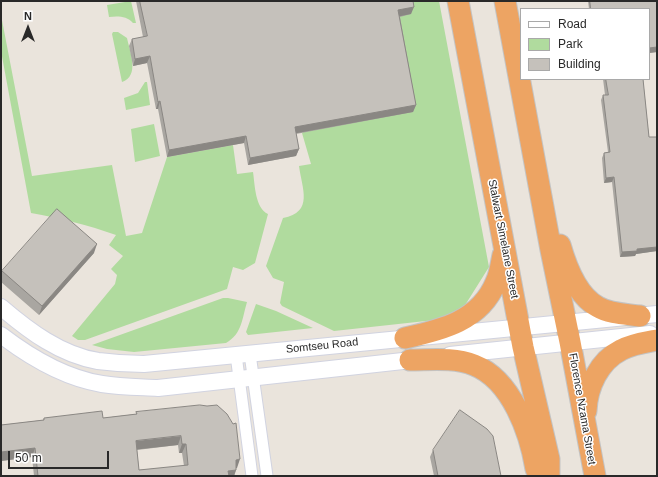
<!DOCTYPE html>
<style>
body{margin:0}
#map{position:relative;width:658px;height:477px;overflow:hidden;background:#eae4dc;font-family:Arial,sans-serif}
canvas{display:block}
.frame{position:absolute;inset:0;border:2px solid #292929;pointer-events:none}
.legend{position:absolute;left:520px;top:8px;width:130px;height:72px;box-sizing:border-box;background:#fff;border:1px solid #a9a9a9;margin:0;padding:5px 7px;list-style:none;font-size:12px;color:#292929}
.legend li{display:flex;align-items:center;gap:8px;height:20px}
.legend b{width:20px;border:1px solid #a9a9a9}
.north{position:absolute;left:8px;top:8px;width:40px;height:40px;-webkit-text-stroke:3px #fff;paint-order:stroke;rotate:0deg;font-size:11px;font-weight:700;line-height:16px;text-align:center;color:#292929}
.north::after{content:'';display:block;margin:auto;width:14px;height:18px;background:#292929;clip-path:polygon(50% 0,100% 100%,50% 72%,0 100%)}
.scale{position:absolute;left:8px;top:451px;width:101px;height:18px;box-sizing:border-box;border:2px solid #292929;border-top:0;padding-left:5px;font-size:12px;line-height:14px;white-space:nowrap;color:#292929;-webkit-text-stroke:3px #fff;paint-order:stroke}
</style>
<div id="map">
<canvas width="658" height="477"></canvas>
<div class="frame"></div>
<ul class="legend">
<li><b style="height:5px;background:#fff"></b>Road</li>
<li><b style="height:11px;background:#b0db9e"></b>Park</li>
<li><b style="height:11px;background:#c5c1bb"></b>Building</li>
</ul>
<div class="north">N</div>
<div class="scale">50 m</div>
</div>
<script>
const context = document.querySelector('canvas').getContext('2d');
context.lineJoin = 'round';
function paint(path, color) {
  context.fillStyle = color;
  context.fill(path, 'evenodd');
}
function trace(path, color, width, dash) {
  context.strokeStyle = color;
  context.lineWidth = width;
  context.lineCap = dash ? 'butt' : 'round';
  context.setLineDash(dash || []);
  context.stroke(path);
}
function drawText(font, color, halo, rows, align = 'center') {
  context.font = font + ' Arial,sans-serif';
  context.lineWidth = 3;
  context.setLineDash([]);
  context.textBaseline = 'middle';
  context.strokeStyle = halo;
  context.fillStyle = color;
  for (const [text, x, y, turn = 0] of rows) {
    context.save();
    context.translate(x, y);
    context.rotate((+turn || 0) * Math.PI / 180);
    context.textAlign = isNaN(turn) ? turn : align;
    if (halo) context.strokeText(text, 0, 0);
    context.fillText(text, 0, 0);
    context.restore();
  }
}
paint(new Path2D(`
 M131,1L136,23H133C127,16 118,16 109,17L107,5Z
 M409,1H439L489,267L462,310L435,320L334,331L282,306L280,303L284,282L273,278L266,266L283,218C314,212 302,189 299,166L311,164L302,133Z
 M1,15L32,176L112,165L126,236L142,233L167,157L233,145L237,174L253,172C255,185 255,208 268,214L255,263L243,270L233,267L227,289L85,340H78L72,336L115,284L117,275L111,269L123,256L109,245L116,235C88,225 60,218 31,213L1,51Z
 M113,32H118L127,38C130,52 140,76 122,82L112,34Z
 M145,82H147L150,105L126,110L124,98L138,93Z
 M154,124L160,156L135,162L131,129Z
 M223,298H228L247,302C242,319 242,334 226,343L134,352L107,349L92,345Z
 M256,304L276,311L313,328L248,335L246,332Z`), '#b0db9e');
const street = new Path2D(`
 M250,354L267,476
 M236,355L252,476`);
const secondary = new Path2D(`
 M1,307C29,331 61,355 98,361C113,363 129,364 144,364L657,314
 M1,335C31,358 65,378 102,384C120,387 139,387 158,388L421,359
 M450,355L650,334`);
const highway = new Path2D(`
 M458,1L523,347L549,459V476
 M505,1L551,250L570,342L595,476
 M560,245C566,266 577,296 598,307C610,314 626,314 640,316
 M405,338C442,330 480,321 496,282C500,274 501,264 503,255
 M410,360C430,360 454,357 474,365C512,380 530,433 536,469
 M586,411C587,387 599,361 621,350C632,344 646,342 657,340`);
trace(street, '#d1d3e0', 13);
trace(secondary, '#d1d3e0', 18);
trace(highway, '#c3c3c3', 23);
trace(street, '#fff', 11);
trace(secondary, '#fff', 16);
trace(highway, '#eda463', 21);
paint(new Path2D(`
 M136,1H413L411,14L400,17L416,105L413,112L296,134L299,149L296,156L248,165L244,143L167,157L158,109H156L147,63L133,66L129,46L132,39L143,37Z
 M588,1H657V52L649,53V9H589Z
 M603,79H643L649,137H657V251L636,254L635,256L620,257L612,182L604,183L602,158L604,153L608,152L601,100L603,95H605Z
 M94,253L39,315L1,282V275L2,271Z
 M136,412L237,468H236V470L234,476H34L32,457L1,461V425L43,420L44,418H103L136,414ZM178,445L179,453H182L184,466L139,470L137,450Z
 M433,450L501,476H434L430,457Z`), '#a9a6a1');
paint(new Path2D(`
 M414,7L411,14L396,17L398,10Z
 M657,47V52L649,53V48Z
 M150,56L147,63L133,66L135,59Z
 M160,101L158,109H156L158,102Z
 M416,105L413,112L292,134L295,127Z
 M246,136L244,143L167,157L169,150Z
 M299,149L296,156L248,165L250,158Z
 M614,177L612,182L604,183L606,178Z
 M97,244L94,253L39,315L42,306Z
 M657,247V251L636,254L635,256L620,257L622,252L637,249Z
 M181,436L178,445L132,450L136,441Z
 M182,444H186L182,453H179Z
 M35,448L32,457L1,461V452Z
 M240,459L237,468L232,469L236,460Z
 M236,470L234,476H227L228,471Z`), '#8a8783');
const building = new Path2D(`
 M140,1H413L414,7L398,10L416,105L295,127L299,149L250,158L246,136L169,150L160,101L158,102L150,56L135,59L132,39L147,36Z
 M590,1H657V47L649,48V9H591Z
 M606,79H643L649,137H657V247L637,249V251L622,252L614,177L606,178L604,153L610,152L603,95H608Z
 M57,209L97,244L42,306L2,271Z
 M200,405L207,406L217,405L227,414L233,424L236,423L240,459L236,460V470L228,471L229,476H38L35,448L1,452V425L44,420V418L102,411L103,418L137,414L136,412ZM181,436L182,444H186L188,465L139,470L136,441Z
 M460,410L487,429L493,436L501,476H438L433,450Z`);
paint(building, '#c5c1bb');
trace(building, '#8a8783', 1);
drawText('11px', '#292929', '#fff', [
 ["Stalwart Simelane Street",503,239,79],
 ["Somtseu Road",322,346,-6],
 ["Florence Nzama Street",582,409,80]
]);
</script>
